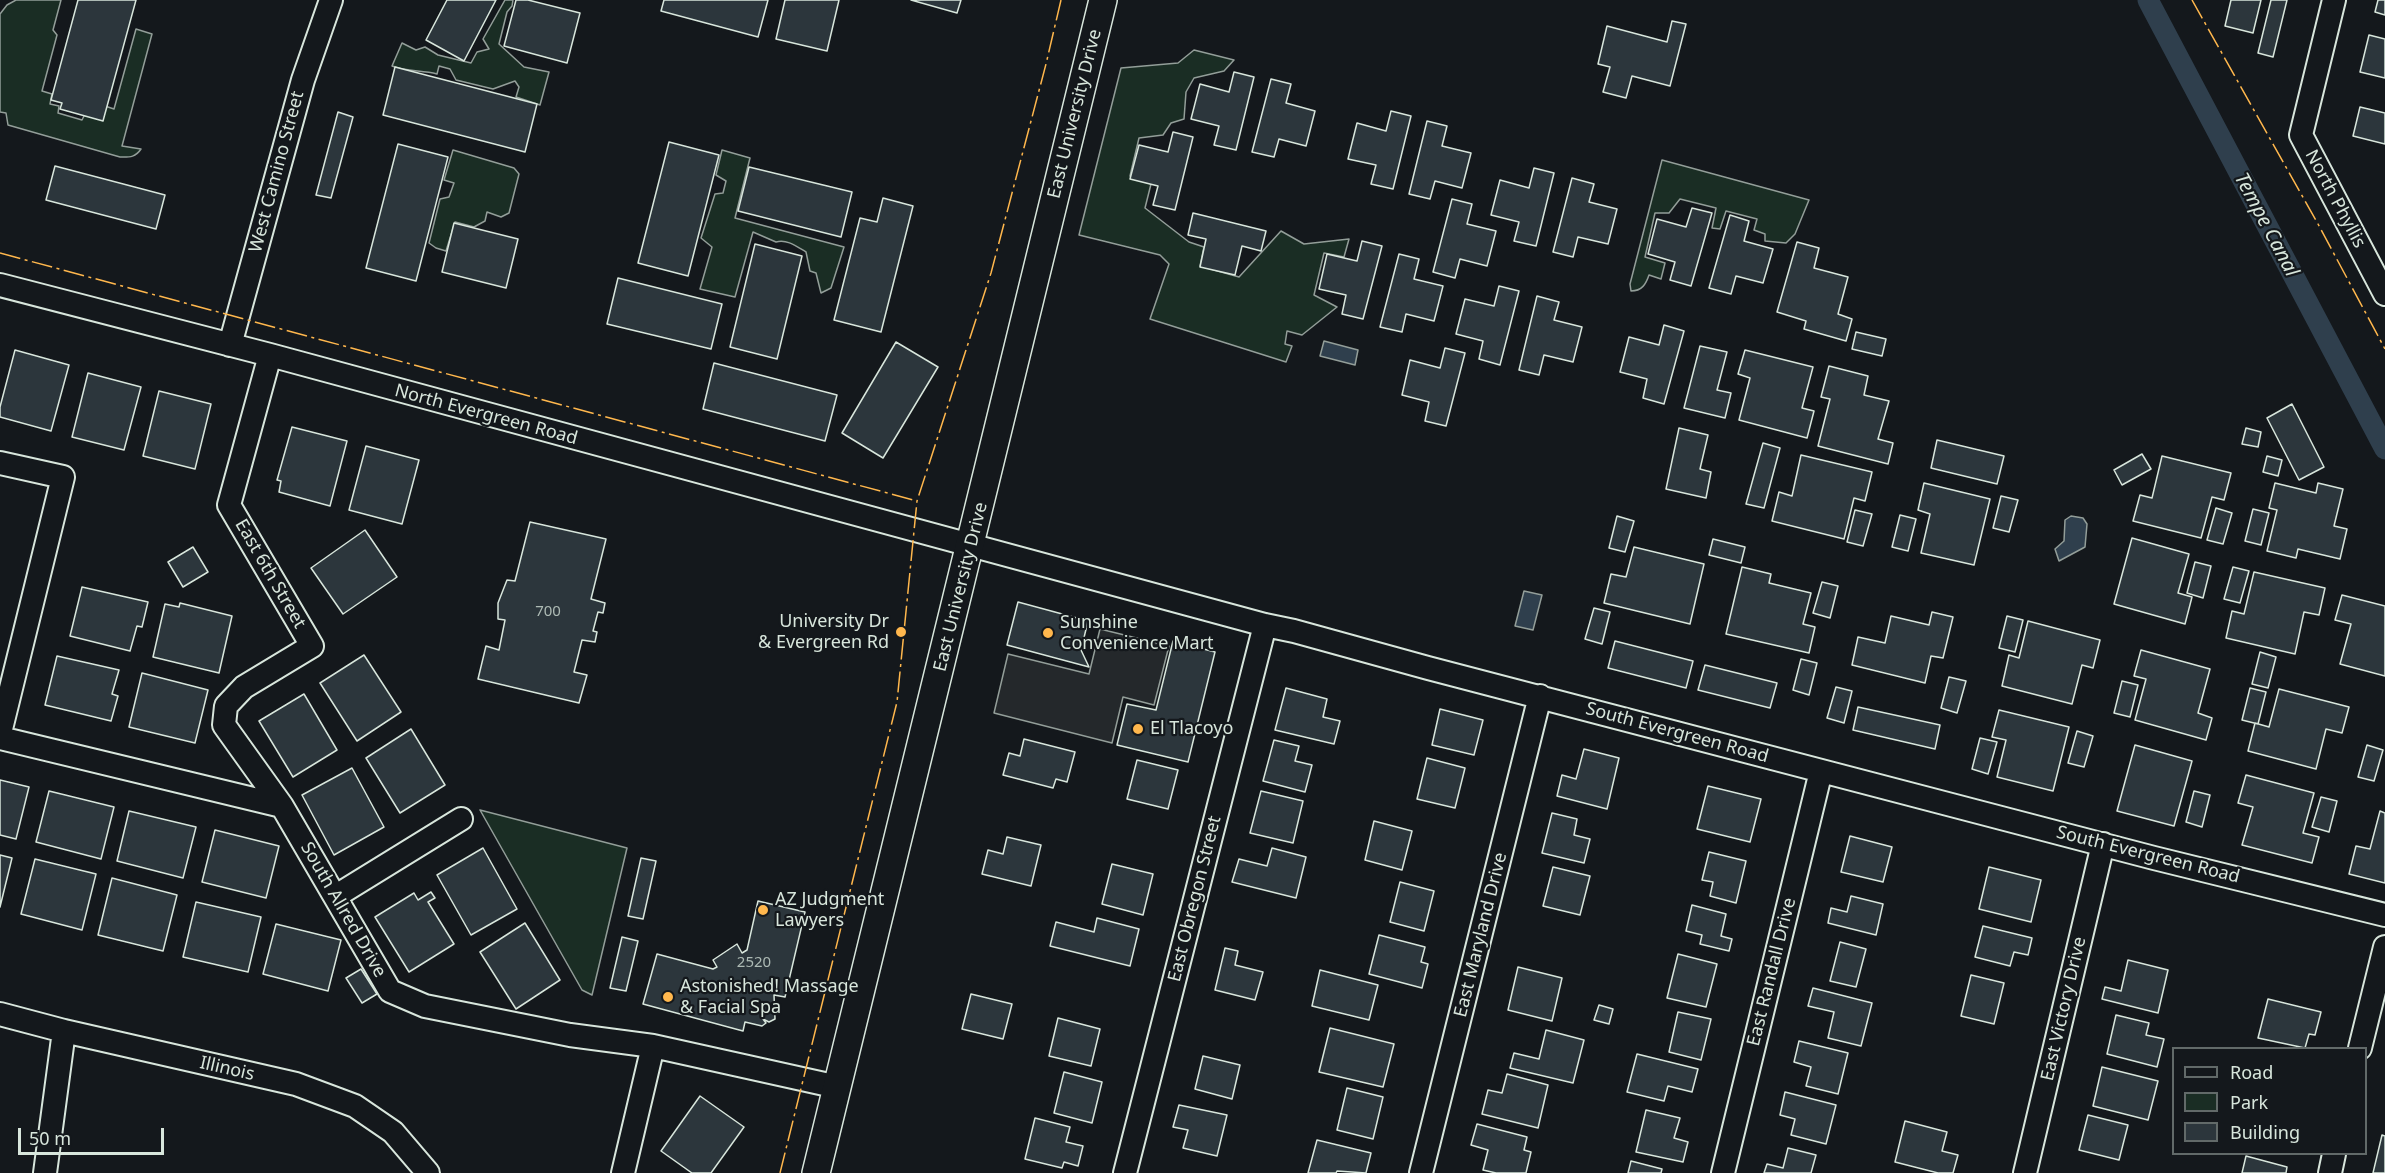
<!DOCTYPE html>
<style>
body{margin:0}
#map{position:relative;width:2385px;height:1173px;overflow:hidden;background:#14181c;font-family:"Noto Sans",sans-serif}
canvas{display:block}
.legend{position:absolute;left:2172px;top:1047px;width:195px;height:108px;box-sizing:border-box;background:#14181c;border:2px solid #626a69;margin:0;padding:8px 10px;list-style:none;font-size:18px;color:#d8e6dc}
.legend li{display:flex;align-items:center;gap:12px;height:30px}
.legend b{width:30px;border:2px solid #626a69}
.scale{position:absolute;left:18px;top:1128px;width:146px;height:27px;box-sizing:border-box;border:3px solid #d8e6dc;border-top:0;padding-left:8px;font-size:18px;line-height:21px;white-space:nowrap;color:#d8e6dc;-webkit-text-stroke:4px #14181c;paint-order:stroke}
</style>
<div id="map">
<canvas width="2385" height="1173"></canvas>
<ul class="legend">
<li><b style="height:8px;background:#14181c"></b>Road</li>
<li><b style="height:16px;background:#1a2d24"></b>Park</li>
<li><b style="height:16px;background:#2c363c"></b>Building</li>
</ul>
<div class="scale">50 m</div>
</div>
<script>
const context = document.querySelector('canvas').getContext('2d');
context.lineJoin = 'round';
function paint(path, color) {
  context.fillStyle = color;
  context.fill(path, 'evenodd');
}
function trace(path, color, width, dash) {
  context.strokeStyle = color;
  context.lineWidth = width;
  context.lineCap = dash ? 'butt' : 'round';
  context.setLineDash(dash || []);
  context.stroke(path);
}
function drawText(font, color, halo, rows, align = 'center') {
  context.font = font + ' "Noto Sans",sans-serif';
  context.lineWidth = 4.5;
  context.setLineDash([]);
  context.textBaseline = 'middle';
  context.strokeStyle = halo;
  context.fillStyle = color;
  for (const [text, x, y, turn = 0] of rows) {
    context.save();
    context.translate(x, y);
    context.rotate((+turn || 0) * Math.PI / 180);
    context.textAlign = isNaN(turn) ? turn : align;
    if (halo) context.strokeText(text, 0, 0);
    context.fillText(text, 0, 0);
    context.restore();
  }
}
const green = new Path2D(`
 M16,0H61L53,30L57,35L42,91L52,94L50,104L59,106L58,113L82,120L85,114L105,106L114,109L136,29L152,34L122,146L141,149C135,158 129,157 120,157L8,125L6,113L0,112V14L7,5Z
 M505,0H513L512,6L507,12L499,44L524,67L549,72L540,105L516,97L519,87L515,81L493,89L456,80L450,69L439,66L437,74C421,70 407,72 392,66L402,43L416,50L425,47L438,55L471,63L477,52L489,49L483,39Z
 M1194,50L1234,60L1224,71L1194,78L1186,92L1184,119L1171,123L1163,135L1139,138L1130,176L1151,184L1145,208L1189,242L1204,247L1200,266L1239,277L1281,231L1304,244L1349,239L1344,257L1324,253L1314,295L1337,307L1302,335L1287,331L1285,344L1292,346L1286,362L1150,319L1169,264L1160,255L1079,235L1121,68L1178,63Z
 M453,150L514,168L519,174L509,213L501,217L487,212L485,221L474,227L455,222L446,251L436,248L429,243L440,199L449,197L454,183L444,180Z
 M722,150L750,158L735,218L844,247L831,288L821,293L816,273L810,271L806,252C796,246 787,239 776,242L753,232L735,297L700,289L712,247L701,238L715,194L723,193L726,181L716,175Z
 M1662,160L1809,200L1795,234L1786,243L1765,241V234L1754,230L1757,219L1726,211L1720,229L1712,228L1716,208L1680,199L1669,213H1655L1645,257L1665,263L1661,279L1649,275C1646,284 1642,291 1631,291L1630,284Z
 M480,810L627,848L592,995L582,990Z`);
paint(green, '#1a2d24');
trace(green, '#939e99', 1.5);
const parking = new Path2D(`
 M1100,629L1169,646L1154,705L1123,697L1112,743L994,713L1008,654L1089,674Z`);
paint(parking, '#24282b');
trace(parking, '#939e99', 1.5);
const water = new Path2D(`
 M1324,341L1358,350L1355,365L1320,356Z
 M2071,516L2083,518L2087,524L2085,547L2059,561L2055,549L2064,541L2065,520Z
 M1524,591L1542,595L1533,630L1515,626Z`);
paint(water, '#2f3f4d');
trace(water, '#939e99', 1.5);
trace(new Path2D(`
 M2148,0L2385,449`), '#2f3f4d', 21);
const building = new Path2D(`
 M78,0H136L103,121L60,109L62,103L51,100Z
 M447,0H496L464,61L426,40Z
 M516,0H528L580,13L567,63L504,46Z
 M664,0H768L758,37L661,11Z
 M785,0H839L827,51L776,39Z
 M911,0H961L957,13Z
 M2231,0H2261L2253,33L2225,26Z
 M2271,0H2287L2273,57L2258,53Z
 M2378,0H2385V15L2375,12Z
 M1672,21L1686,24L1670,86L1632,76L1626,98L1603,92L1610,67L1598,64L1607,26L1667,42Z
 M2369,35L2385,39V78L2360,72Z
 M395,67L537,104L525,152L383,115Z
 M1234,72L1254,77L1236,150L1214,145L1219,126L1191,119L1200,84L1229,92Z
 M1271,79L1291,84L1286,103L1315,111L1306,146L1279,139L1274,157L1252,152Z
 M2360,107L2385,113V144L2353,136Z
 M1391,111L1411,116L1393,189L1371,184L1376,165L1348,159L1357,123L1386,131Z
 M338,112L353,117L331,198L316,195Z
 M1427,121L1447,126L1442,146L1471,153L1462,188L1435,181L1430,199L1409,194Z
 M1173,132L1193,137L1175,210L1153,205L1158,186L1130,179L1139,145L1168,152Z
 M669,142L719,155L688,276L638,263Z
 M398,144L448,157L416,281L366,268Z
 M55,166L165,195L156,229L46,200Z
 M749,167L852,192L841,237L738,211Z
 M1534,168L1554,173L1536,246L1514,241L1519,222L1491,215L1500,180L1529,188Z
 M1572,178L1594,184L1589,202L1617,209L1608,244L1578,237L1573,257L1553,252Z
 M883,198L913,206L881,332L834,320L860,218L877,222Z
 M1452,199L1472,204L1467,224L1496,231L1487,266L1460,259L1455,278L1433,272Z
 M1692,208L1712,213L1691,286L1670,280L1675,262L1648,254L1657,219L1686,227Z
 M1193,213L1266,231L1261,251L1242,246L1235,275L1200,267L1206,239L1188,235Z
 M1730,215L1749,221L1744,241L1773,249L1763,283L1736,276L1731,294L1709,288Z
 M454,223L518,239L506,288L442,272Z
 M1362,241L1382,246L1363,319L1342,314L1346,295L1319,289L1327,254L1357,261Z
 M1797,242L1819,248L1814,268L1848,277L1838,314L1852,319L1846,341L1804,329L1806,321L1777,312Z
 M755,244L802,256L777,359L730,347Z
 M1399,254L1419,259L1414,279L1443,286L1434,321L1406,314L1402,332L1380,327Z
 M618,278L722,304L711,349L607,324Z
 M1499,286L1519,291L1500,365L1479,359L1483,341L1456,334L1465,299L1494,306Z
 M1537,296L1559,302L1554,320L1582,327L1573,362L1544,355L1539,375L1519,370Z
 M1664,325L1684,331L1664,404L1643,398L1647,379L1620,372L1629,337L1659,345Z
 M1856,332L1886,339L1882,356L1852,349Z
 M896,342L938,367L883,458L842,433Z
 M1700,346L1727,352L1717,390L1731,393L1725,418L1684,408Z
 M1445,348L1465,353L1446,426L1425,421L1429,402L1402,395L1410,360L1440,368Z
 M15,350L69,365L51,431L0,417V407Z
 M1745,350L1813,367L1802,408L1814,411L1807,438L1739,420L1750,378L1738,374Z
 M714,363L837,395L825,441L703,409Z
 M1829,366L1868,376L1864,395L1889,401L1878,439L1893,443L1888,464L1818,446L1830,399L1821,397Z
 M88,373L141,387L124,450L72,437Z
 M159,391L211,404L195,469L143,456Z
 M2292,404L2324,467L2299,480L2267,418Z
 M292,427L347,441L330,506L279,492L281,481L277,480Z
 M1679,428L1708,435L1700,469L1711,472L1706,498L1666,489Z
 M2246,428L2261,432L2258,447L2242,444Z
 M1937,440L2004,456L1997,484L1931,468Z
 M1763,443L1780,448L1764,508L1746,504Z
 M366,446L419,460L402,524L349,510Z
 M2142,454L2151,469L2122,485L2114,470Z
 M1801,455L1872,472L1865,501L1854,498L1844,539L1772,521L1779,492L1792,496Z
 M2162,456L2231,473L2224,500L2212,497L2201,538L2133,521L2140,495L2152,498Z
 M2267,456L2282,460L2278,476L2263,472Z
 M1924,483L1990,499L1974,565L1921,553L1930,514L1918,510Z
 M2275,483L2316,493L2318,483L2343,489L2334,526L2347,529L2340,559L2298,549L2296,558L2267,551L2277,510L2269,508Z
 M2001,496L2018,500L2009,532L1993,528Z
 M2216,508L2232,513L2223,544L2207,540Z
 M2253,509L2269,513L2261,545L2245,541Z
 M1855,510L1872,514L1863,546L1847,542Z
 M1900,515L1916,519L1908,551L1892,547Z
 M1617,516L1634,521L1625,552L1609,548Z
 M530,522L606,539L591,599L605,603L603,613L598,612L593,631L597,632L595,642L582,640L574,672L587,675L579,703L478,679L486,646L499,650L505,620L498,619V603L507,580L515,581Z
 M365,530L397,577L343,614L311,568Z
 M2132,538L2189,554L2178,593L2192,597L2185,624L2114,604Z
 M1713,539L1745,547L1741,563L1709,555Z
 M193,547L208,572L183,587L168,562Z
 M1634,547L1704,564L1690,624L1604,603L1611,574L1626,577Z
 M2195,562L2211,566L2203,598L2187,593Z
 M1742,567L1771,574L1769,583L1811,593L1803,624L1815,627L1809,653L1726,634Z
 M2233,567L2249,571L2240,603L2224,599Z
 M2254,572L2325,588L2319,615L2304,612L2295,654L2226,638L2232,611L2244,614Z
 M1822,582L1838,586L1830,618L1813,613Z
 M82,587L148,602L142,627L137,626L130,651L70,636Z
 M2342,595L2385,606V676L2340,664L2351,624L2335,620Z
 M1018,602L1088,621L1081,650L1089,667L1007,645Z
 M180,603L232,616L219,673L153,657L165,604L179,607Z
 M1594,608L1610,612L1602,644L1585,639Z
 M1932,612L1953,617L1943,658L1931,656L1925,683L1852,665L1858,637L1885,643L1891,616L1929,625Z
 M2007,616L2023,620L2015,652L1999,648Z
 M2028,621L2100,640L2093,668L2082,665L2072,704L2002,686L2009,655L2019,658Z
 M1173,641L1215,652L1188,762L1117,745L1127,704L1156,710Z
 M1615,641L1693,661L1686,688L1608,668Z
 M2141,650L2210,669L2198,713L2212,718L2206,740L2135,720L2146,679L2134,676Z
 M2260,652L2276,657L2268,688L2252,684Z
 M364,655L401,712L357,741L320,683Z
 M57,656L119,670L112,694L118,696L111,721L45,705Z
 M1801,659L1817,663L1809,695L1793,690Z
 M1705,665L1777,683L1770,708L1698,690Z
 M142,673L208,690L195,743L129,727Z
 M1949,677L1966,681L1957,713L1941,708Z
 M2122,681L2138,685L2130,717L2114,713Z
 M1836,687L1852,691L1844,723L1827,718Z
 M1286,688L1327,699L1323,717L1340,721L1334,744L1275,730Z
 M2250,688L2266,692L2258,724L2242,720Z
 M2279,689L2349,707L2342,733L2326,729L2316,769L2248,751L2255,723L2269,727Z
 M304,694L337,750L293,777L259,721Z
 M1858,707L1940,725L1935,749L1853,730Z
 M1440,709L1483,720L1474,755L1432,745Z
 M1999,710L2069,727L2053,791L1997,777L2006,740L1992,737Z
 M411,729L445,785L400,813L366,758Z
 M2077,731L2093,736L2084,767L2068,763Z
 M1980,738L1997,742L1988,774L1972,769Z
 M1024,739L1075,752L1067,782L1056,779L1053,788L1003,775L1009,753L1020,756Z
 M1274,740L1299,746L1295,761L1312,765L1305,792L1263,781Z
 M2135,745L2192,761L2174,826L2117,811Z
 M2367,745L2383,750L2374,781L2358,777Z
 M1584,749L1619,758L1607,809L1557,796L1562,775L1576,779Z
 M1427,758L1465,768L1455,808L1417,799Z
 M1137,760L1178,770L1168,809L1127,799Z
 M352,768L384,827L334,855L302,795Z
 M2246,775L2314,793L2303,833L2319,837L2312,863L2242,845L2253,807L2238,803Z
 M0,780L29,787L16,839L0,835Z
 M1708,786L1761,799L1750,842L1697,829Z
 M49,791L114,807L101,859L36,842Z
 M1261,791L1303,801L1293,843L1250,833Z
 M2194,791L2210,795L2202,827L2186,822Z
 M2321,797L2337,801L2329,832L2312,827Z
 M129,811L196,827L183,878L117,861Z
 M2380,811L2385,813V883L2349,874L2356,846L2370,849Z
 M1552,813L1577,819L1574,835L1590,839L1584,863L1542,853Z
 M1374,821L1412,831L1402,870L1365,860Z
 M215,830L279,846L266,898L202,882Z
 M1850,836L1892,847L1883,882L1841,872Z
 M1007,837L1041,845L1031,886L982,874L988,850L1003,854Z
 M483,848L517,909L471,935L437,875Z
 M1272,848L1306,857L1296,898L1232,882L1239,859L1267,866Z
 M1709,852L1746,861L1736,903L1710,896L1713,882L1702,880Z
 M0,855L12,858L0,907Z
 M641,858L656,861L643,919L628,916Z
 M35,859L96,874L82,930L21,914Z
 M1112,864L1153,874L1143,915L1102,904Z
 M1553,867L1590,876L1580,915L1543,906Z
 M1989,867L2041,880L2031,922L1979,909Z
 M112,878L177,895L163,951L98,935Z
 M1400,882L1434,891L1424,931L1390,922Z
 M431,892L435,898L428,902L454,944L409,972L375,917L414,893L418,900Z
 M1851,896L1883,904L1876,935L1828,923L1831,908L1847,912Z
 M758,901L805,912L785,997L774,995L775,1019L769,1022L763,1019L766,1023L762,1026L745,1022L743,1031L643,1004L657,954L713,969L717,967L713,960L737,944L742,953L747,950Z
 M196,902L261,917L248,972L183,957Z
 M1692,905L1726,914L1721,936L1732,939L1729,951L1700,944L1702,935L1686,931Z
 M1097,918L1139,929L1130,966L1050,946L1056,922L1094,932Z
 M525,923L560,980L516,1009L480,952Z
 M276,924L341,940L328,991L263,974Z
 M1983,926L2032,938L2028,955L2014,952L2010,966L1975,957Z
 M1379,935L1425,947L1421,962L1428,964L1422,988L1369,974Z
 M622,937L638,941L626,991L610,988Z
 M1840,942L1866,949L1856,987L1830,981Z
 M1225,948L1238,951L1235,965L1263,972L1255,1000L1215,990Z
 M1678,954L1717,964L1706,1007L1667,998Z
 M2128,960L2168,970L2158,1013L2102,999L2105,987L2121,991Z
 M1518,967L1562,978L1552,1021L1508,1010Z
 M361,969L377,994L362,1003L346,978Z
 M1320,970L1378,985L1369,1020L1312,1006Z
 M1971,975L2004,983L1994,1024L1961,1016Z
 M1813,988L1872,1003L1861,1046L1828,1038L1834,1012L1808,1006Z
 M971,994L1012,1004L1003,1039L962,1029Z
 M2268,999L2321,1012L2315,1035L2309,1034L2305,1048L2258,1038Z
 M1599,1005L1613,1009L1609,1024L1594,1020Z
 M1678,1012L1711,1019L1701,1060L1669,1052Z
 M2116,1015L2149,1023L2146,1035L2164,1039L2157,1067L2107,1054Z
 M1058,1018L1100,1029L1091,1066L1049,1056Z
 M1330,1028L1394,1044L1383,1087L1319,1072Z
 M1546,1030L1584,1040L1573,1083L1510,1068L1514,1053L1539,1059Z
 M1799,1041L1848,1053L1838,1094L1806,1086L1811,1067L1794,1062Z
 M1637,1054L1698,1069L1692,1092L1668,1086L1664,1101L1627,1092Z
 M1203,1056L1240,1065L1232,1099L1195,1089Z
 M2102,1067L2158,1081L2148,1120L2093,1106Z
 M1064,1072L1102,1082L1092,1123L1054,1113Z
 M1507,1074L1548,1085L1538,1128L1482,1114L1488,1090L1502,1093Z
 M1347,1088L1383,1097L1373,1139L1337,1130Z
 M1785,1092L1836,1105L1826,1144L1791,1135L1795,1119L1780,1115Z
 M700,1096L744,1127L711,1173H692L661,1151Z
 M1179,1105L1227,1115L1217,1156L1183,1148L1188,1130L1173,1127Z
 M1646,1110L1680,1118L1674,1138L1688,1142L1683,1162L1636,1152Z
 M2088,1115L2128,1125L2119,1160L2079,1150Z
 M1035,1118L1070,1127L1066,1142L1083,1146L1078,1166L1064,1162L1062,1168L1025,1159Z
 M1905,1121L1947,1132L1942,1151L1958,1155L1953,1173H1938L1895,1162Z
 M1477,1124L1527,1137L1524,1150L1531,1152L1526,1173H1496L1483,1170L1488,1150L1471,1145Z
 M2382,1135L2385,1136V1173H2373Z
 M1317,1140L1371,1153L1366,1173L1337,1171L1336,1173H1308Z
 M1788,1148L1816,1155L1811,1173H1764L1767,1164L1783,1168Z
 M2246,1156L2287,1167L2286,1173H2242Z
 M1631,1161L1662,1169L1661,1173H1628Z`);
paint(building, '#2c363c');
trace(building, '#d8e6dc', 1.5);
const minor = new Path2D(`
 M2334,0L2301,135L2385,294
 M0,285L270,355L1265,625L1294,631L1428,668L2154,858L2385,915
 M230,345L303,80L331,0
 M270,355L229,505L312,646L244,687L226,706L224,725L282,806
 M0,463L63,477L0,733
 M0,738L282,806L390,991L425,1006L570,1035L653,1046L838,1087
 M336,896L461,819
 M0,1014L64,1031L296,1084L355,1106L393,1132L428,1173
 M2360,1048L2385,947
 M45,1173L64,1031
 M623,1173L653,1046
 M1125,1173L1265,625
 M1421,1173L1540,696
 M1723,1173L1821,771
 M2025,1173L2103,844
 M2330,1173L2334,1154`);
const major = new Path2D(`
 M816,1173L1103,0`);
trace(minor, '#d8e6dc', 26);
trace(major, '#d8e6dc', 30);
trace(minor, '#14181c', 22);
trace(major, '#14181c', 27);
trace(new Path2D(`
 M2192,0L2318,224L2385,349
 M0,253L917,501
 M780,1173L897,702L917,501L991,273L1046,64L1061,0`), '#ffb74d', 1.5, [21, 4.5, 3, 4.5]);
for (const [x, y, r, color] of [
 [901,632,6,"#ffb74d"],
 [1048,633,6,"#ffb74d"],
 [1138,729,6,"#ffb74d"],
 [763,910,6,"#ffb74d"],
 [668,997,6,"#ffb74d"]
]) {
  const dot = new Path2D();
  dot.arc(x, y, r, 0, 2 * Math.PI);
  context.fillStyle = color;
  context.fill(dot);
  trace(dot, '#14181c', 2);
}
drawText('15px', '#adbab4', null, [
 ["700",548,612],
 ["2520",754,963]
]);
drawText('18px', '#d8e6dc', '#14181c', [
 ["East University Drive",1075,114,-76],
 ["West Camino Street",277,172,-75],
 ["North Phyllis",2335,199,62],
 ["North Evergreen Road",486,415,15],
 ["East 6th Street",270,574,60],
 ["East University Drive",961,587,-76],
 ["South Evergreen Road",1677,733,15],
 ["South Evergreen Road",2148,855,14],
 ["East Obregon Street",1195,899,-76],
 ["South Allred Drive",343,910,60],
 ["East Maryland Drive",1481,935,-76],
 ["East Randall Drive",1772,972,-76],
 ["East Victory Drive",2064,1009,-77],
 ["Illinois",227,1069,13]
]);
drawText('18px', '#d8e6dc', '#14181c', [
 ["University Dr",889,622,"right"],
 ["& Evergreen Rd",889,643,"right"],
 ["Sunshine",1060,623],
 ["Convenience Mart",1060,644],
 ["El Tlacoyo",1150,729],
 ["AZ Judgment",775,900],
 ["Lawyers",775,921],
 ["Astonished! Massage",680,987],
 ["& Facial Spa",680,1008]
], 'left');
drawText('italic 20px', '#d8e6dc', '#14181c', [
 ["Tempe Canal",2266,225,62]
]);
</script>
